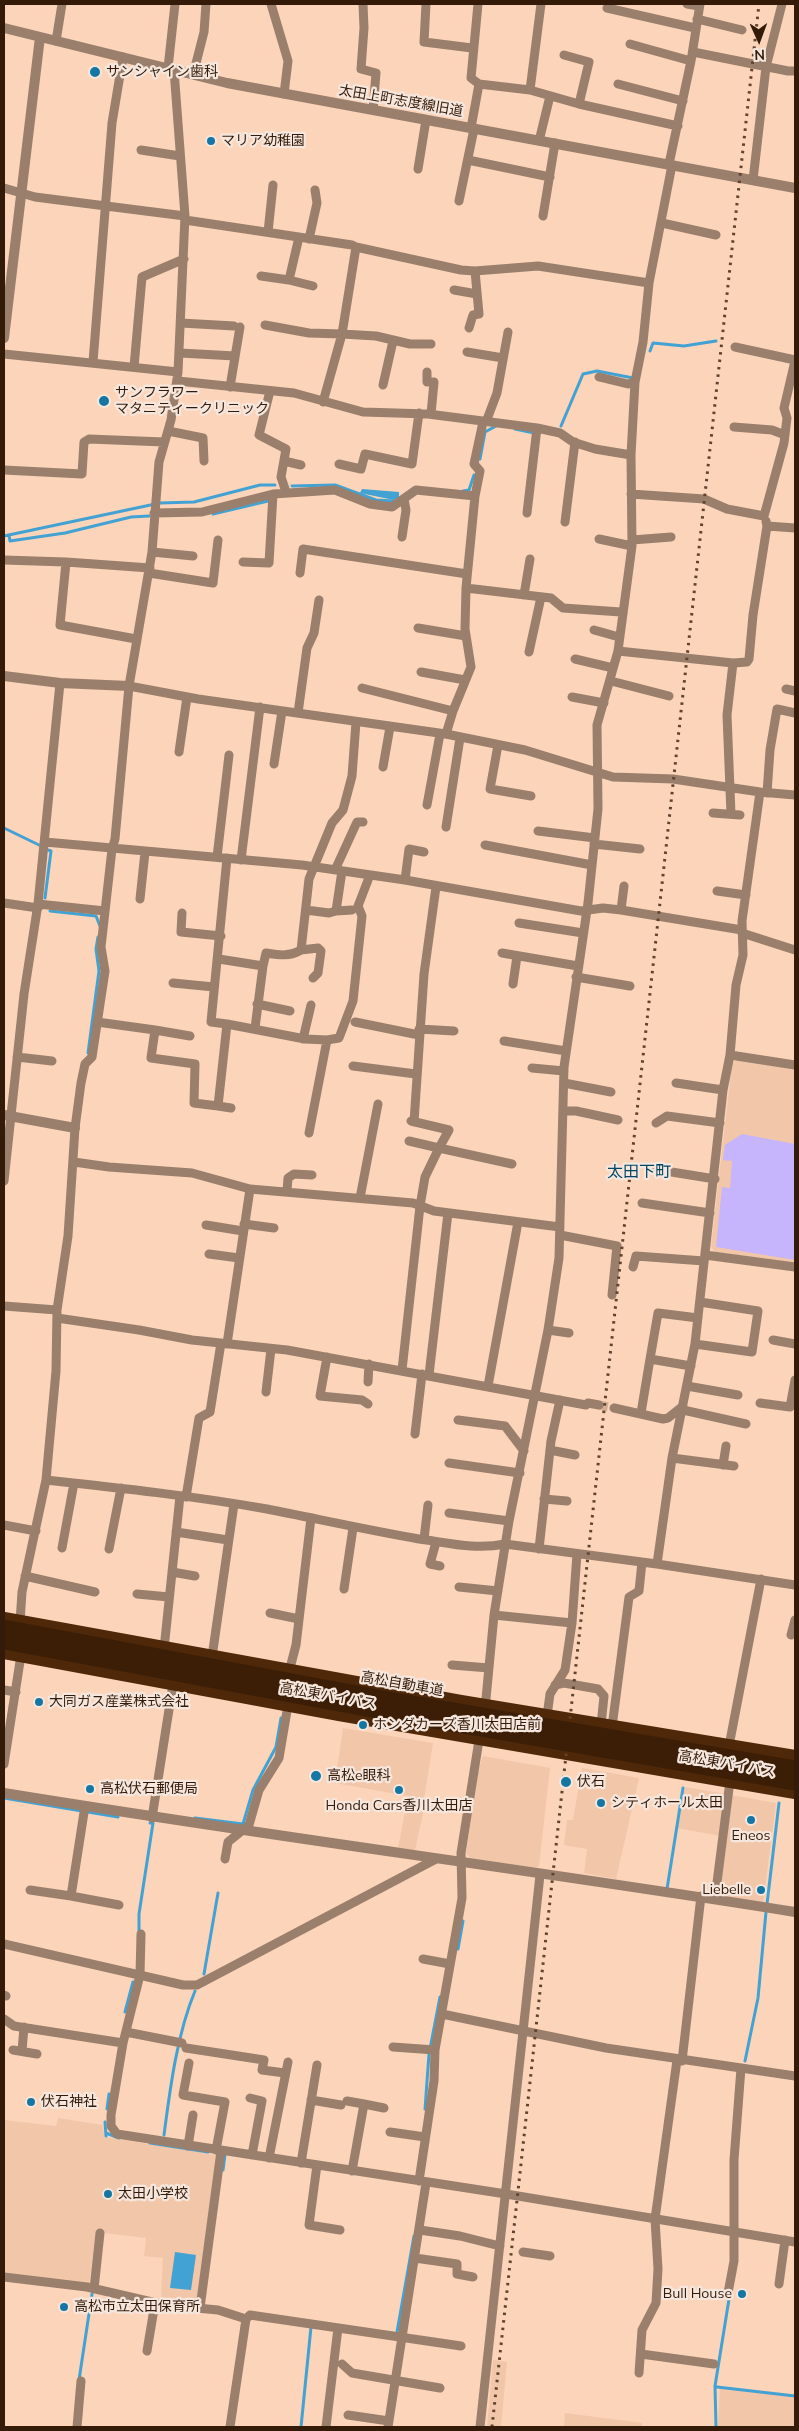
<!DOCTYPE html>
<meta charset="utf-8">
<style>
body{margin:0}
#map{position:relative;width:799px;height:2431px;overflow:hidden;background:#fcd4b9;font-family:Mulish,sans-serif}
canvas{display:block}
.frame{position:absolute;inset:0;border:5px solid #341b09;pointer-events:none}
.north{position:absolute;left:734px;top:15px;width:50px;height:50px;-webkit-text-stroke:4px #f5e7de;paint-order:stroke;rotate:178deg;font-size:14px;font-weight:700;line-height:20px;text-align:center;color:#341b09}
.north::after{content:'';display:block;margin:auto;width:18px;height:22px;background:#341b09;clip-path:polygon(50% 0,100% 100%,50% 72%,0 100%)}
</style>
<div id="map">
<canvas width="799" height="2431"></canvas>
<div class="frame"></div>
<div class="north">N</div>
</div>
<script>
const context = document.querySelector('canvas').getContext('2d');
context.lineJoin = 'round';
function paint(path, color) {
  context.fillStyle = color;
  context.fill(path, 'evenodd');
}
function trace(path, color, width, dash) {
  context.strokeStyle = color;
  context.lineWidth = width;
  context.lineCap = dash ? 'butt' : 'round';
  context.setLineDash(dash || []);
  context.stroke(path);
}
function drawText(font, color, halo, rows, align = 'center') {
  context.font = font + ' Mulish,"Noto Sans JP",sans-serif';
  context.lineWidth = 4.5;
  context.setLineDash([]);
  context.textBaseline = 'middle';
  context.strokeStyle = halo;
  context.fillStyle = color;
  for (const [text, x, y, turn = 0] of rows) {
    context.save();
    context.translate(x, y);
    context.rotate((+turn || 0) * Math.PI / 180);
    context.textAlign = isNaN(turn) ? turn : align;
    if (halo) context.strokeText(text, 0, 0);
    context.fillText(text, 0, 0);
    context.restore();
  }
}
paint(new Path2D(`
 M737,1060L795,1069V1263L715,1252L711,1247L732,1064Z
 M343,1728L433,1743L424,1799L426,1800L415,1850L398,1848L408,1796L335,1783Z
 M483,1756L550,1768L539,1866L536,1868L470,1858L466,1853L479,1767Z
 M582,1768L639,1778L616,1879L584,1873L587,1849L564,1845L567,1820H573Z
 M685,1787L726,1794L721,1836L677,1828Z
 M731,1795L776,1803L763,1904L718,1897Z
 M58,2118L102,2125L105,2137L218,2155L197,2303L161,2298L163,2258L144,2256L146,2238L96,2232L89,2284L4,2273V2120L56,2126Z
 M493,2360L507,2362L501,2427H487Z
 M720,2388L795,2397V2427H718Z
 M565,2413L642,2423V2427H564Z`), '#f2c6a9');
paint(new Path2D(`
 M742,1134L795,1144V1260L716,1247L722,1187L730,1188L732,1161L723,1160L725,1145Z`), '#c6b5fc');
paint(new Path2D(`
 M362,489L399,492V497L394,500L360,493Z
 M175,2252L196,2255L191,2290L170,2288Z`), '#42a2d4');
trace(new Path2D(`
 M650,351L653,343L684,346L716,341
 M561,426L583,374L597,371L633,378
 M515,429L534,433
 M480,459L485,432L496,426
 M292,486L335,485L376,500L394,501
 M463,491L469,490L474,475
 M213,514L268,501
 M9,535L10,541L65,533L131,517L149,516
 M4,536L160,503L194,502L260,485H275
 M4,828L39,845
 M45,898L51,851L48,850
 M50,911L96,916L100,926
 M88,1053L99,971L96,949L98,937
 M4,1798L118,1817
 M195,1818L243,1824L253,1790L276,1747L281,1718
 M667,1889L683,1788
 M767,1904L779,1803
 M139,1933V1914L153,1823H150
 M458,1949L463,1921
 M204,1974L218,1893
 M125,2012L133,1982
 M745,2061L758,1998L766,1912
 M107,2109L109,2094
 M425,2109L429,2054L440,1997
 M105,2122L106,2136
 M106,2133L119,2138
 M164,2135C170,2089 177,2034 195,1991
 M150,2143L208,2152
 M222,2155H225L223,2170
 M397,2332L414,2236
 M79,2380L92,2294
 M717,2387L795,2396
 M301,2427L311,2327
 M716,2427L715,2386L730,2293`), '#42a2d4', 3);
trace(new Path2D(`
 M599,1405L614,1408`), '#d4af96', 9, [9, 4.5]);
trace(new Path2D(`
 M271,4L288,61L284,94
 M363,4L364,28L361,69L376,73L373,110
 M426,4L424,42L472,48
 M687,4L699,6
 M607,8L695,28
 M697,19L742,30
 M56,41L62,4
 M630,44L691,61
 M693,52L788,71H795
 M564,55L589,62L579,104
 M168,68L175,4
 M193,75L204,32L206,4
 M479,84L530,90L579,104L678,126
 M618,84L683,101
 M530,90L541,4
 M471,128L479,84L471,78L478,4
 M539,141L550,96
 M141,150L180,156
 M468,160L550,177
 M669,164L691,61L700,4
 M418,169L426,120
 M753,180L766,67L782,4
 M4,188L35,197L185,216
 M459,201L474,129
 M543,216L555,143
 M185,220L352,245L356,247L461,270L475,271L538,266L649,283
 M662,223L716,235
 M268,232L273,185
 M299,237L289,280L313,286
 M309,239L317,203L315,190
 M261,276L289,280
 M454,290L477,294
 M181,323L234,326
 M265,325L309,333L342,334L356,247
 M469,328L473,315L479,314L475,271
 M735,347L795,360
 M467,352L503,358
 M180,353L235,356
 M4,354L178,372
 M93,362L112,123L123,57
 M134,367L142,277L184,259
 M427,372V382H434L431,414
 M599,377L628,384L635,382
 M178,381L294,393L363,412L428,414L537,428L560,433L573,442L595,449L631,455
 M383,385L393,341
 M230,387L240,327
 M270,391L259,435L286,449L281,477L286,492
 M323,402L342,334L376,336L410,344H431
 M486,422L497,393L508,332
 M734,427L772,430L785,435
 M168,431L203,438L204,461
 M284,461L301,465
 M339,464L361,469L365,454L412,464L419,413
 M4,470L82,474L84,442L89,439L164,442
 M273,494L335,490L370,504L392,507L416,490L475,496L480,471L474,464L483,422
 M631,494L704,499L727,509L764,516L784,443L787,418L784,408L795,361
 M475,496L466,588L551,598L563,608L621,612
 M154,513L202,512L273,494L269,563L243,562
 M527,513L537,428
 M766,521L767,526L795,528
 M565,522L575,442
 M402,537L406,510L404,499
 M599,539L632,546
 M632,540L671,537
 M152,552L193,556
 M4,560L66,562
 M149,573L213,583L218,540
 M300,573L303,549L467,574
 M524,595L530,559
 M418,628L466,636
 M594,630L619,637
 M136,639L60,625L66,562L150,568
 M618,651L733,663L747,662L749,659L753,615L767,526
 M529,652L541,597
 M575,659L613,668
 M421,672L465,680
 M611,681L669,696
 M129,686L198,699L446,734L525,750L613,777L673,779L760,792L795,795
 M362,688L453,711
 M786,689L795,691
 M572,697L604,703
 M298,713L307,648L314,633L319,600
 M446,734L453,711L471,667L465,629L466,588
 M498,745L490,789L531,796
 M179,752L187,697
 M274,764L282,711
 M383,767L390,727
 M767,793L770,750L777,709L795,713
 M427,805L440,734
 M713,813L740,815
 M731,814L727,715L733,663
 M446,827L460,738
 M538,831L595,838
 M45,842L302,865L405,880L581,911L603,908L621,910L624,886
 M594,844L640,849
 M485,845L592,865
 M217,857L229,755
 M227,858L211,1022L227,1024L218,1106L231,1108
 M241,860L260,707
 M335,870L357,822H363
 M405,880L409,849L424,852
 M717,891L746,895
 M140,899L145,852
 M4,903L38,908
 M38,904L105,911
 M306,910L329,913L336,911L342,871
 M621,910L742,930
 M336,911L352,910
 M182,913L181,932L221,936
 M519,923L583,933
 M742,933L795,950
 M301,950L318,948L321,951L318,973L313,978
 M502,953L578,966
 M219,959L263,966L255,1028
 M263,966L266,953C279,955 289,957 301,950L309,879L332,823L343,810L352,776L356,722
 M576,977L630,986
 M173,983L214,987
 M513,984L517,956
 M257,1004L290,1011
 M97,1022L155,1030L151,1058L195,1064L194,1103L218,1106
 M355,1022L419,1035
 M227,1024L305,1039L327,1040L309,1133
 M419,1029L454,1031
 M155,1030L190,1036
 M303,1039L311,1005
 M327,1040L339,1038L353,1001L362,916L358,906L370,875
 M504,1041L566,1051
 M730,1055L795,1065
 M17,1057L52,1061
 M353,1066L416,1074
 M532,1068L564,1071
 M564,1083L611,1092
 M676,1083L723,1090
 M564,1111H576L618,1120
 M414,1122L424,974L436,887
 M656,1123L667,1116L720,1123
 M409,1141L439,1148L449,1130L411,1121
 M74,1162L109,1167L192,1173L250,1189
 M653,1169L715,1179
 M4,1181L24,994L38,904L60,683
 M287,1191L288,1178L294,1174L312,1175
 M360,1198L378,1104
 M642,1203L710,1213
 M244,1224L274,1228
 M206,1225L243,1231
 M560,1235L617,1246L612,1295
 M209,1254L239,1258
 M705,1255L795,1267
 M633,1267L636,1256L704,1261
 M4,1306L57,1310
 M57,1318L139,1330L192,1340L287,1350L586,1405L588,1403L599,1405
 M548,1330L569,1333
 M773,1340L795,1344
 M227,1344L250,1189L413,1203L434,1211L560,1227
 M695,1344L752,1352L758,1311L700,1302
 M327,1357L320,1396L362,1400L368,1404
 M691,1366L650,1359L658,1313L698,1318
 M402,1370L420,1206L425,1177L439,1148L512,1164
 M429,1375L448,1213
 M368,1382L369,1364
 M488,1386L518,1222
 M687,1386L738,1395
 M266,1392L271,1349
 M760,1403L790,1407L795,1380
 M614,1408L663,1419L668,1418L683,1406
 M683,1410L746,1424
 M641,1413L650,1359
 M458,1420L505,1426L524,1451
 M415,1434L422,1374
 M550,1450L575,1455
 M672,1458L734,1466
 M449,1463L520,1473
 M723,1465L726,1446
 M46,1480C120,1488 194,1496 267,1509C318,1519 368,1530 419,1539C449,1543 476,1550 505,1544L657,1564L795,1585
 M186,1497L199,1418L210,1412L221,1343
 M544,1499L567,1501
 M449,1513L509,1521
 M4,1525L36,1531
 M176,1532L228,1540
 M424,1539L428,1505
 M436,1542L430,1564L440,1566
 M62,1548L74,1483
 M109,1549L121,1488
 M539,1549L551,1441L560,1400
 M657,1564L672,1458L695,1344L723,1090L730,1055L736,985L743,955L742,921L760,792
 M172,1572L195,1576
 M25,1576L95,1592
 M459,1587L498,1591
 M344,1589L353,1528
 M137,1594L169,1597
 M270,1613L299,1619
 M494,1615L572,1623
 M20,1622L22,1592L46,1480L56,1371L57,1310L68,1236L75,1128L81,1083L85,1064L92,1057L105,971L101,947L112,849L115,839L129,686L152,552L159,462L171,420L178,372L185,216L174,70
 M791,1635L795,1620
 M164,1649L180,1496
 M212,1657L234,1504
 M452,1665L489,1668
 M289,1672L296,1645L311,1518
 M555,1685L564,1683L598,1689L604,1696L601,1725
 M4,1690L16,1692
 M485,1709L494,1615L509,1521L548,1330L559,1258L564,1067L588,903L598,809L597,725L618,651L632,546L631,455L635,382L643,342L649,283L672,165
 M547,1716L550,1694L565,1670L572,1623L577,1554
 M612,1727L629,1597L639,1591L642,1562
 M729,1746L761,1579
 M4,1764L21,1655
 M152,1818L173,1684
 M225,1859L228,1842L249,1825L259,1790L279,1758L288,1705
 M30,1890L71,1896L85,1806
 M71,1896L119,1905
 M715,1898L730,1781
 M141,1934L140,1975L123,2043L111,2115V2126L117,2134L506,2194L795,2242
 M4,1944L183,1985H197L436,1859
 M423,1959L450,1964
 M4,1995L6,1996
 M442,2014L606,2048L795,2076
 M4,2019L14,2026L123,2043
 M126,2032L182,2043
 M393,2047L435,2050
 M186,2048L264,2060L262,2070L285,2073
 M13,2050L37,2054
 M22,2051L24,2027
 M682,2061L701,1896
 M189,2063L183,2095L225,2102L216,2150
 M250,2098L262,2101L252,2155
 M311,2100L341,2105
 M347,2101L364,2104
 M390,2132L425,2137
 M188,2146L193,2115
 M269,2158L288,2062
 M301,2163L317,2065
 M317,2165L309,2225L340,2230
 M352,2171L364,2104L384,2108
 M419,2181L434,2081L435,2050L462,1898L461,1853L480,1734
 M420,2230L460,2236L500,2246
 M523,2252L550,2256
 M415,2258L457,2264V2274L473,2277
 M4,2277L87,2287L165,2305L218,2310L246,2319L230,2427
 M779,2284L785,2240
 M94,2289L100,2233
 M728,2293L734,2261V2160L741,2068
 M200,2308L221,2151
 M246,2319L250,2315L461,2346
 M147,2351L155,2303
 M641,2354L714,2364
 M342,2364L352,2373L440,2388
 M639,2373L642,2330L656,2303L658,2269L655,2219L677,2060
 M348,2415L389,2421
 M77,2427L81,2381
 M326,2427L338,2328
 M388,2427L426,2183
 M480,2427L540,1875`), '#9a7f6c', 9);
trace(new Path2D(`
 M4,28L227,83L795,188
 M4,338L40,37
 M4,676L60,683L129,686
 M4,1115L75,1128
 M4,1793C267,1836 532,1870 795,1912`), '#9a7f6c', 10);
trace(new Path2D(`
 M4,1619L461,1702L795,1757
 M4,1652L339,1714L795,1792`), '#4e2809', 14);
trace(new Path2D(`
 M492,2427L759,4`), '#5f432f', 3, [2.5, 5]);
trace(new Path2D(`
 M4,1627L389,1699L795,1768
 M4,1642L387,1713L795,1783`), '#3c1e07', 15);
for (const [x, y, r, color] of [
 [95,72,6,"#1476a3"],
 [211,141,5,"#1476a3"],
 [104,401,6,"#1476a3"],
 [39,1702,5,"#1476a3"],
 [363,1725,5,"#1476a3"],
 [316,1776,6,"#1476a3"],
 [566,1782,6,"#1476a3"],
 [90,1789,5,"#1476a3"],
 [399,1790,5,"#1476a3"],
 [601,1803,5,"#1476a3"],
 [751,1820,5,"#1476a3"],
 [761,1890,5,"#1476a3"],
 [31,2102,5,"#1476a3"],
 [108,2194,5,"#1476a3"],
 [742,2294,5,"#1476a3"],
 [64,2307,5,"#1476a3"]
]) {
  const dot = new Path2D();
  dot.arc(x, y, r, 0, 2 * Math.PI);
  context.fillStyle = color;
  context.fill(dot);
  trace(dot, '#f5e7de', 2);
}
drawText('14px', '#341b09', '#f5e7de', [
 ["サンシャイン歯科",106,72],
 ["マリア幼稚園",221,141],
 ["サンフラワー",115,393],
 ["マタニティークリニック",115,409],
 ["大同ガス産業株式会社",49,1702],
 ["ホンダカーズ香川太田店前",373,1725],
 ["高松e眼科",327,1776],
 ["伏石",577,1782],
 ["高松伏石郵便局",100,1789],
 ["シティホール太田",611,1803],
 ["Honda Cars香川太田店",399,1806,"center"],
 ["Eneos",751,1836,"center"],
 ["Liebelle",751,1890,"right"],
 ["伏石神社",41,2102],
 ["太田小学校",118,2194],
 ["Bull House",732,2294,"right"],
 ["高松市立太田保育所",74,2307]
], 'left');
drawText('14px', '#341b09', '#f5e7de', [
 ["太田上町志度線旧道",401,101,10],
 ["高松自動車道",402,1684,10],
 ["高松東バイパス",328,1696,10],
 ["高松東バイパス",727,1764,10]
]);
drawText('16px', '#004563', '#f5e7de', [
 ["太田下町",639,1172]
]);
</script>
